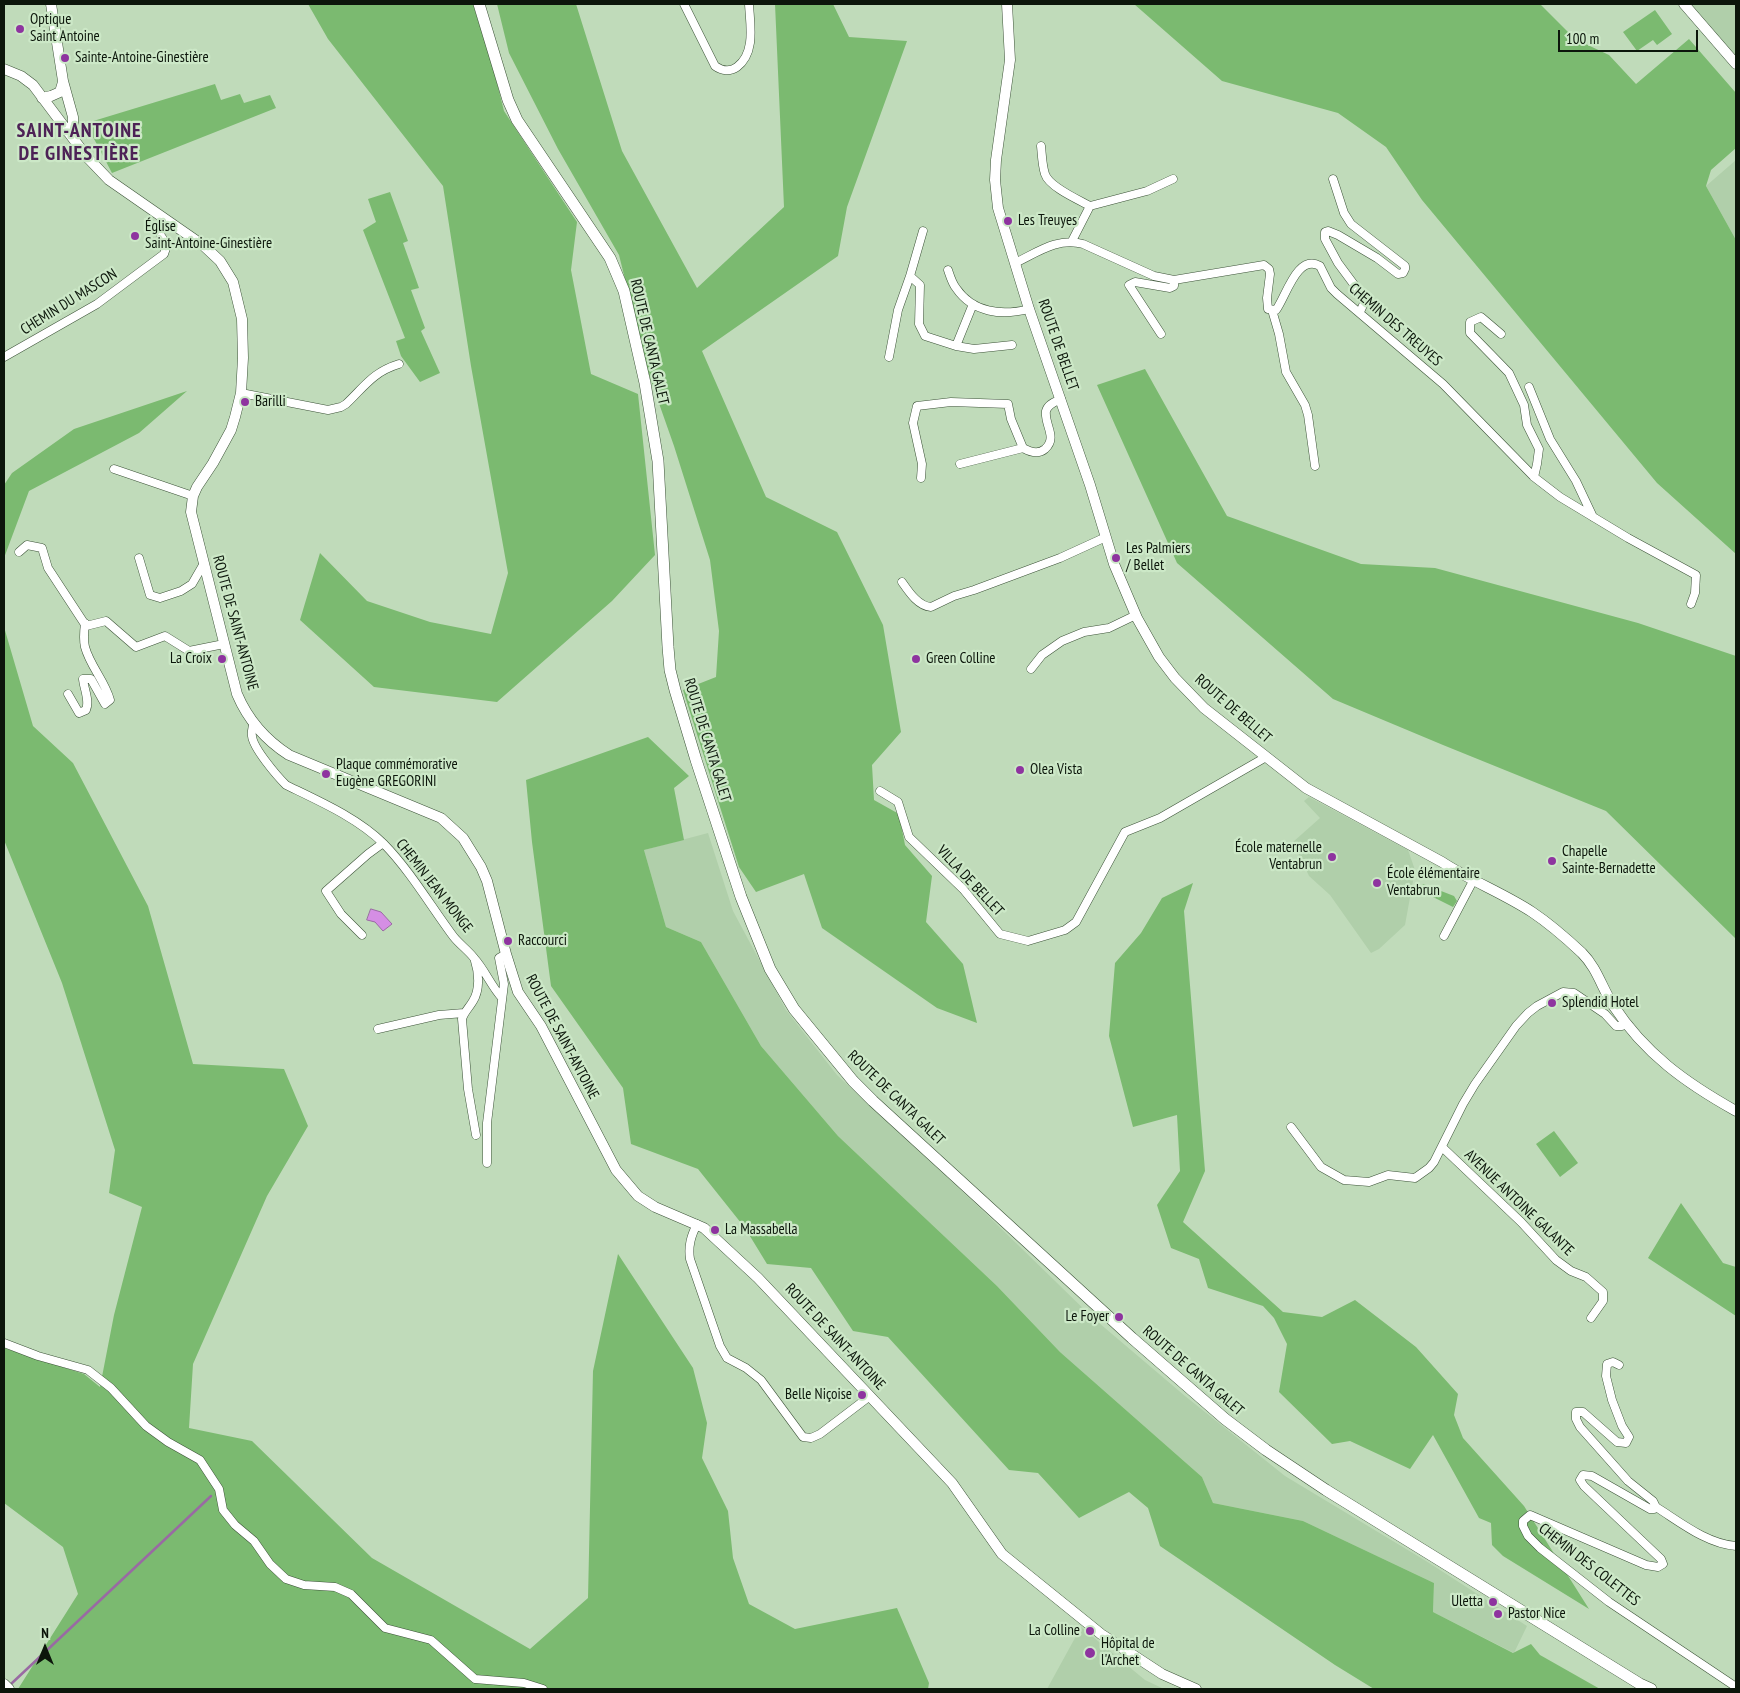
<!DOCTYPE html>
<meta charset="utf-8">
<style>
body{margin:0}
#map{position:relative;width:1740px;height:1693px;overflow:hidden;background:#c0dbba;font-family:"PT Sans Narrow",sans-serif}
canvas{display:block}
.frame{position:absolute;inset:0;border:5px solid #0c160b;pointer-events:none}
.north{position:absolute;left:20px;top:1623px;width:50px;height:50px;-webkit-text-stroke:4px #cce8c7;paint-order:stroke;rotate:0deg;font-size:14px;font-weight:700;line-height:20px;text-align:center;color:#0c160b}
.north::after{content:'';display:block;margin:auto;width:18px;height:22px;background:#0c160b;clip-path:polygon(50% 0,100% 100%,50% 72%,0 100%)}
.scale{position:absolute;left:1558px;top:30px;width:140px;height:22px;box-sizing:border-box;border:2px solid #0c160b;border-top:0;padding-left:6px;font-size:15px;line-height:18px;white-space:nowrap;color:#0c160b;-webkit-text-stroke:4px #cce8c7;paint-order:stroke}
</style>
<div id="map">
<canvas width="1740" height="1693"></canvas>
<div class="frame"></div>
<div class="north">N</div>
<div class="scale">100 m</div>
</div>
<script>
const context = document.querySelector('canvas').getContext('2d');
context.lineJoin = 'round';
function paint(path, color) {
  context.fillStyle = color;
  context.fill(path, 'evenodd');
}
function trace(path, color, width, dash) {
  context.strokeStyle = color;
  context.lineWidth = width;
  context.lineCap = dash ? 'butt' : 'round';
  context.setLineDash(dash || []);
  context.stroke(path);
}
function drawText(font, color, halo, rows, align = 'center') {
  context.font = font + ' "PT Sans Narrow",sans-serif';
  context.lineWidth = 4.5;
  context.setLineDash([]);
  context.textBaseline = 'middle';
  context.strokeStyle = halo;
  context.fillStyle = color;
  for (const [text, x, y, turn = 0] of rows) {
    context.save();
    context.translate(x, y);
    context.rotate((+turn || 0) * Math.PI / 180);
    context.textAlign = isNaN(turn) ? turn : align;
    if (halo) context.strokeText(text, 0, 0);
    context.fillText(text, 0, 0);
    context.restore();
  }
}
paint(new Path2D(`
 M1690,4H1736V55L1710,28Z
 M1736,160V240L1706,186Z
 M1309,797L1408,850L1415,870L1405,925L1379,949L1371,953L1330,895L1309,876L1293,842L1320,818L1304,801Z
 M708,833L733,911L786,1010L837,1075L981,1209L1092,1317L1185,1396L1285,1476L1426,1561L1527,1626L1514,1653L1433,1612L1434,1583L1303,1521L1213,1503L1202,1477L1060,1352L997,1286L838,1136L761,1046L701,942L666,927L644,850Z
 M1081,1627L1145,1680L1164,1689H1047Z`), '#b0cfaa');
paint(new Path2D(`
 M308,4H473L494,71L504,111L577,222L571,270L591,374L638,394L655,555L612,601L497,702L374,687L300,620L320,553L367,601L430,622L491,634L508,573L471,366L443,186L328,39Z
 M497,4H576L622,151L697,288L784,207L775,4H833L849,37L907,41L847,207L838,256L702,351L766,497L837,532L883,625L901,732L872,765L874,800L899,814L905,845L932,876L926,922L963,964L977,1023L937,1008L822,928L804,874L756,892L739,867L683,690L716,677L719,631L710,560L674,446L649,375L619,255L558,149L509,53Z
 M1134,4H1540L1575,39L1609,55L1636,84L1689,39L1736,93V148L1711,170L1706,186L1736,240V554L1657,483L1422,200L1386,147L1338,113L1222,81Z
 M1655,10L1672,34L1657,45L1653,40L1637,51L1623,32Z
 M215,84L221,100L240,94L244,103L270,95L276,108L112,173L93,137L90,122Z
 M390,192L408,241L403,243L419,288L411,290L425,328L421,331L440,373L420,382L401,356L396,341L405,338L363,230L376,222L368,199Z
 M1145,369L1227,516L1361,564L1435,568L1638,623L1736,656V939L1606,811L1443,745L1333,699L1177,563L1097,385Z
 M187,391L139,433L29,491L4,558V485L12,473L74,429Z
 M4,627L33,726L73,763L148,906L193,1064L284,1069L308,1126L267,1196L193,1364L189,1428L252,1441L372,1558L530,1649L588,1598L593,1371L618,1254L693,1368L707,1423L702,1458L728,1511L733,1558L749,1604L795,1629L897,1608L929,1683L928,1689H18L78,1594L63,1547L4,1503V1348L84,1374L100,1387L114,1315L142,1207L109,1193L115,1150L62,983L4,840Z
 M648,737L689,776L674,788L684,840L644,850L666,927L701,942L761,1046L838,1136L997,1286L1060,1352L1202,1477L1213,1503L1303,1521L1434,1583L1433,1612L1513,1653L1531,1644L1540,1655L1600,1689H1374L1335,1665L1160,1546L1148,1508L1129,1492L1079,1518L1038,1473L1009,1470L888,1337L853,1331L811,1268L767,1264L745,1228L698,1169L631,1144L623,1088L551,986L532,842L526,780Z
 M1193,883L1184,911L1205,1171L1183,1222L1283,1312L1322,1317L1355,1300L1416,1347L1458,1394L1454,1415L1463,1438L1524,1506L1589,1609L1503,1556L1492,1545L1491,1523L1479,1518L1433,1435L1410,1469L1350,1441L1332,1444L1279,1392L1287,1344L1274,1318L1263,1306L1208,1288L1199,1259L1171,1248L1157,1205L1180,1171L1177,1115L1133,1127L1109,1036L1115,963L1141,933L1162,898Z
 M1423,884L1454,896L1457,901L1453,907L1421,891Z
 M1554,1131L1578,1163L1560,1177L1536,1144Z
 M1681,1203L1723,1263L1736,1267V1316L1648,1258Z`), '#7bba70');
const water = new Path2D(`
 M371,909L381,912L392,924L383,931L375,922L367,920Z`);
paint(water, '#d58ee4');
trace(water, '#996aa3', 1);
trace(new Path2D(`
 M11,1684L211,1496`), '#996aa3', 2.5);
const minor = new Path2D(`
 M684,4L715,66C722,71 730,72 737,67C756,53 750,24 749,4
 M1041,146C1042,155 1042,165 1045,174C1049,187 1079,200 1090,206
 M1333,179L1344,213L1351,224L1405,266V269L1403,273L1398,274L1377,258L1338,235L1328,231L1325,232V239L1338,263L1361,294L1364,303L1360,312
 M923,231L910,276L920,285L919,324L925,336L956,346L974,349L1012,345
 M1072,241L1090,206L1147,191L1173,179
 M1015,263C1038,252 1058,237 1083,244L1154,276L1174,280L1264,265L1269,269L1270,274L1267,298L1268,309L1276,310C1286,297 1297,253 1320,266L1331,288L1337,294L1443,384L1534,477L1560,497L1628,538L1696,575L1695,593L1691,604
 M948,270C950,276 952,283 956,288C973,313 1002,316 1029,309
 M1272,310L1279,334L1286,372L1305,405L1308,415L1315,466
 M1161,334L1129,285L1135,282L1170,288L1174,286V280
 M1501,334L1481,317L1470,322V333L1509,373L1524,405L1527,425L1539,449L1537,464L1534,477
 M956,346L973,304
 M4,357L97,304L164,254L167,245L161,236L159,227L164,219
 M889,357L898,310L910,276
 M1529,387L1550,439L1576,481L1593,517
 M241,393L328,410L341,407L346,404C365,386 373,372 399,364
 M960,464L1023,448
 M114,469L193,496
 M921,478L922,464L913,423L917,406L951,402L1008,404L1011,419L1023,448C1030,452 1038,455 1045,449C1058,437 1044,425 1046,411C1048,404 1055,402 1061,399
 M19,552L27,545L42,548L48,568L86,626L106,621L136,647L165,636L189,651L224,644
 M139,558L150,595L160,598L181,591L192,584L203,565
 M902,582C909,592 918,606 931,607L954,596L974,590L1060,558L1106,537
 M1031,669L1042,655L1062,641L1084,632L1109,628L1136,615
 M68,694L79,713L86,710C90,701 84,689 83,679H91L105,704L110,700C105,681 90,666 85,647C83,639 84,631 85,623
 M253,724C253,727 251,732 252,736C253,748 277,776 286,785C319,801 358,818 384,844C411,872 430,905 453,936C459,944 468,950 474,958C485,970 491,986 502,998
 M880,791L898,802L909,837L963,889L1000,934L1028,941L1065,930L1076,922L1125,832L1160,818L1266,757
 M362,935L341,914L326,891L368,854L383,843
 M1444,936L1473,881
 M475,961C479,973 480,990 473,1001C469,1008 464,1012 462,1019L468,1089L476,1135
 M378,1029L439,1015L464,1013
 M1291,1127L1321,1167L1344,1180L1369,1182L1388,1175L1415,1178L1429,1168L1434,1162L1463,1104L1475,1084L1516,1026L1528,1013L1537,1006L1563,992L1574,993L1605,1014L1616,1026H1622L1626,1023
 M1442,1147L1521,1222L1556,1260L1571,1271L1586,1277L1603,1292V1301L1591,1318
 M487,1163V1123L504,984L499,958L506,954
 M697,1224C691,1236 688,1246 690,1259L720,1346L727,1358L746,1368L761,1380L803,1437L811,1438L820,1434L870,1396
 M4,1343L38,1356L88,1370L111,1388L146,1426L168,1442L200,1460L219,1489L223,1510L235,1525L254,1541L270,1564L286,1579L304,1585L335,1587L351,1594L385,1628L431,1640L475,1679L524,1683L543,1689
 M1619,1365L1613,1362L1607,1364L1606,1376L1612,1400L1622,1426L1629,1437L1626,1443L1617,1442L1583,1412H1576V1419L1580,1427L1628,1481L1653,1501L1656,1507L1654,1509H1650L1592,1476L1583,1475L1580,1480L1584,1486L1661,1559L1663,1564L1658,1567L1646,1565L1530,1515L1523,1521V1526L1528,1536L1540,1548L1609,1602L1736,1687
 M1656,1507C1680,1522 1707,1544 1736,1546`);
const tertiary = new Path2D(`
 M51,4L63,81L73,117V123L72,128L68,132
 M1007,4L1010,60L996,160L995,180L998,208L1029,309L1090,485L1114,564L1137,618L1159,657L1175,678L1204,708L1306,788L1442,862C1471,881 1503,893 1532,912C1550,924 1566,938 1582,953C1597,968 1602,988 1613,1005C1645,1054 1686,1083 1736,1111
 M1684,4L1736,64
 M4,69L21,76L33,85L87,157L109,180L204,246L220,261L233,282L242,319L243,358L241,393L235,417L231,430L213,463L197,487L193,496L191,512L237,694C248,720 264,739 289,755L441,818L463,838L481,867L487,881L506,954L518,992L541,1026L616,1170L638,1196L655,1207L704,1228L758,1278L952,1483L1002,1554L1101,1634L1162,1674L1196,1689
 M42,98L51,96L60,92L63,82
 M4,1684L9,1689`);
const secondary = new Path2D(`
 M479,4L508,100L517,120L610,258L624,291L645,383L658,461L668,647L670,670L675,690L696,760L741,897L770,969L794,1009L853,1081L873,1101L1132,1338L1225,1419L1266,1450L1326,1490L1640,1684L1651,1689`);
trace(minor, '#3c5338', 9);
trace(tertiary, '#3c5338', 11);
trace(secondary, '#3c5338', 12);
trace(minor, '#fff', 8);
trace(tertiary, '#fff', 10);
trace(secondary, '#fff', 11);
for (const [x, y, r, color] of [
 [20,29,5,"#8e349f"],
 [65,58,5,"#8e349f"],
 [1008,221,5,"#8e349f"],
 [135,236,5,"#8e349f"],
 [245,402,5,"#8e349f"],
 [1116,558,5,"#8e349f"],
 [222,659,5,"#8e349f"],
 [916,659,5,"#8e349f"],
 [1020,770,5,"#8e349f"],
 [326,774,5,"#8e349f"],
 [1332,857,5,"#8e349f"],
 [1552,861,5,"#8e349f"],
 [1377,883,5,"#8e349f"],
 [508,941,5,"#8e349f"],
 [1552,1003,5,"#8e349f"],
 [715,1230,5,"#8e349f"],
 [1119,1317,5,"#8e349f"],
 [862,1395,5,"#8e349f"],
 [1493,1602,5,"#8e349f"],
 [1498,1614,5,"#8e349f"],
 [1090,1631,5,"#8e349f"],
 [1090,1653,6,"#8e349f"]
]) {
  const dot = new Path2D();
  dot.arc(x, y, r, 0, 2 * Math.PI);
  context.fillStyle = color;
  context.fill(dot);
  trace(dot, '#cce8c7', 2);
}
drawText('15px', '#0c160b', '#cce8c7', [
 ["Optique",30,20],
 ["Saint Antoine",30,37],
 ["Sainte-Antoine-Ginestière",75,58],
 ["Les Treuyes",1018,221],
 ["Église",145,227],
 ["Saint-Antoine-Ginestière",145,244],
 ["Barilli",255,402],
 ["Les Palmiers",1126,549],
 ["/ Bellet",1126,566],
 ["La Croix",212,659,"right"],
 ["Green Colline",926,659],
 ["Plaque commémorative",336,765],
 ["Eugène GREGORINI",336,782],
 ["Olea Vista",1030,770],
 ["École maternelle",1322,848,"right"],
 ["Ventabrun",1322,865,"right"],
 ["Chapelle",1562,852],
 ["Sainte-Bernadette",1562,869],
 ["École élémentaire",1387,874],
 ["Ventabrun",1387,891],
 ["Raccourci",518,941],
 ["Splendid Hotel",1562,1003],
 ["La Massabella",725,1230],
 ["Le Foyer",1109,1317,"right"],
 ["Belle Niçoise",852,1395,"right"],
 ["Uletta",1483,1602,"right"],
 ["Pastor Nice",1508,1614],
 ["La Colline",1080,1631,"right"],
 ["Hôpital de",1101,1644],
 ["l'Archet",1101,1661]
], 'left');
drawText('15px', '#0c160b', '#cce8c7', [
 ["CHEMIN DU MASCON",69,302,-32],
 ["CHEMIN DES TREUYES",1395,325,41],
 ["ROUTE DE CANTA GALET",649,342,77],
 ["ROUTE DE BELLET",1058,345,71],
 ["ROUTE DE SAINT-ANTOINE",235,623,75],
 ["ROUTE DE BELLET",1233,709,41],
 ["ROUTE DE CANTA GALET",707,740,73],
 ["VILLA DE BELLET",970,881,47],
 ["CHEMIN JEAN MONGE",434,886,52],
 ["ROUTE DE SAINT-ANTOINE",562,1037,62],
 ["ROUTE DE CANTA GALET",896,1098,44],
 ["AVENUE ANTOINE GALANTE",1519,1203,44],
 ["ROUTE DE SAINT-ANTOINE",835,1337,47],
 ["ROUTE DE CANTA GALET",1193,1371,41],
 ["CHEMIN DES COLETTES",1589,1565,38]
]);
context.letterSpacing = '1px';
drawText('bold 20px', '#4d2256', '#cce8c7', [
 ["SAINT-ANTOINE",79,131],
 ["DE GINESTIÈRE",79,154]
]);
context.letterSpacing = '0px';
</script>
